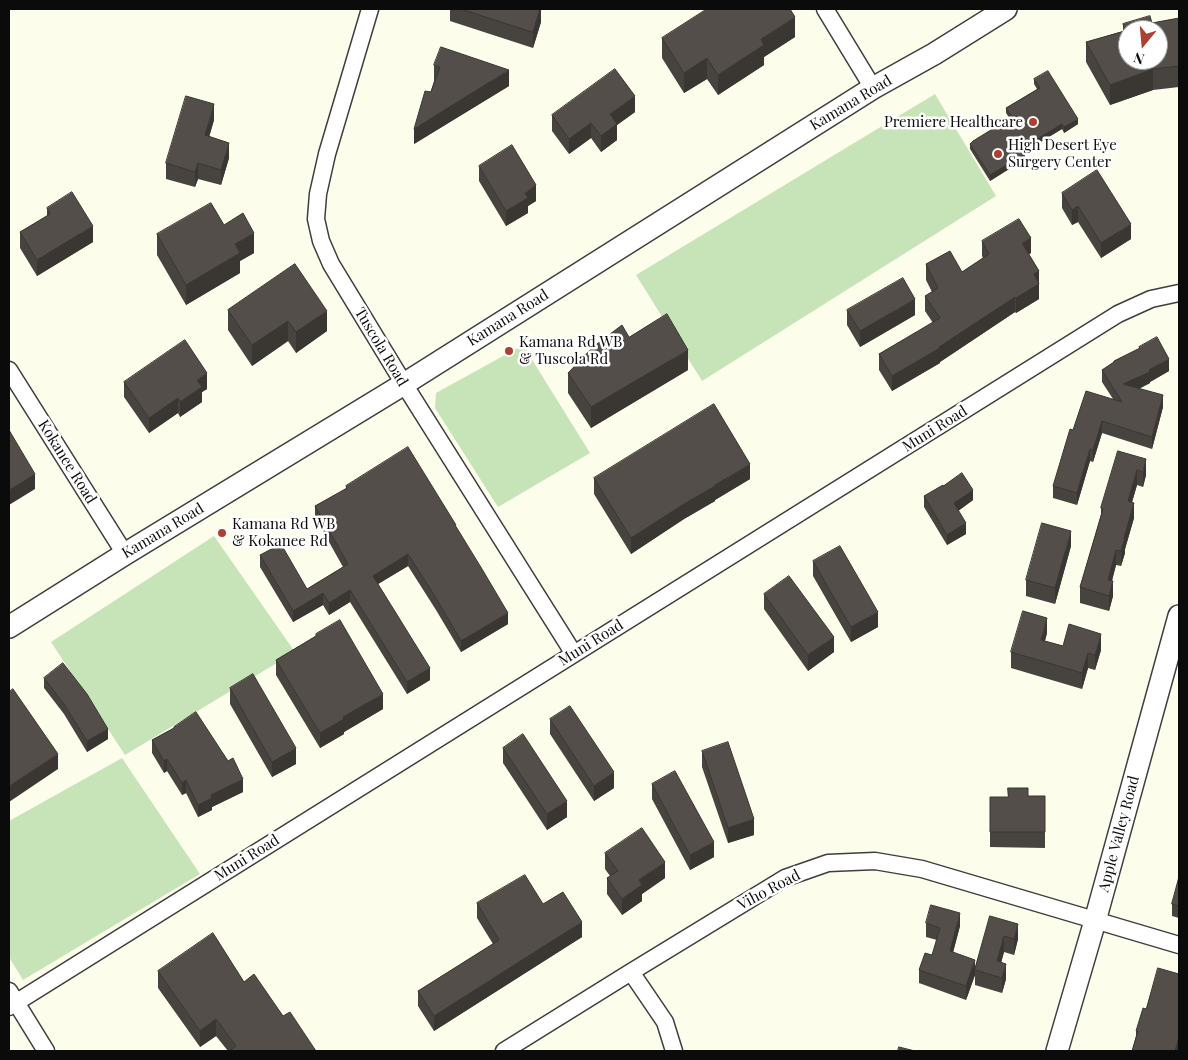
<!DOCTYPE html>
<style>
body{margin:0}
#map{position:relative;width:1188px;height:1060px;overflow:hidden;background:#fdfdeb;font-family:"Playfair Display",serif}
canvas{display:block}
.frame{position:absolute;inset:0;border:10px solid #0b0b0b;pointer-events:none}
.north{position:absolute;left:1118px;top:20px;width:50px;height:50px;box-sizing:border-box;background:#fff;border:1px solid #9d9d9d;border-radius:50%;rotate:197deg;font-size:14px;font-weight:700;line-height:20px;text-align:center;color:#0b0b0b}
.north::after{content:'';display:block;margin:auto;width:18px;height:22px;background:#ad4031;clip-path:polygon(50% 0,100% 100%,50% 72%,0 100%)}
</style>
<div id="map">
<canvas width="1188" height="1060"></canvas>
<div class="frame"></div>
<div class="north">N</div>
</div>
<script>
const context = document.querySelector('canvas').getContext('2d');
context.lineJoin = 'round';
function paint(path, color) {
  context.fillStyle = color;
  context.fill(path, 'evenodd');
}
function trace(path, color, width, dash) {
  context.strokeStyle = color;
  context.lineWidth = width;
  context.lineCap = dash ? 'butt' : 'round';
  context.setLineDash(dash || []);
  context.stroke(path);
}
function drawText(font, color, halo, rows, align = 'center') {
  context.font = font + ' "Playfair Display",serif';
  context.lineWidth = 5;
  context.setLineDash([]);
  context.textBaseline = 'middle';
  context.strokeStyle = halo;
  context.fillStyle = color;
  for (const [text, x, y, turn = 0] of rows) {
    context.save();
    context.translate(x, y);
    context.rotate((+turn || 0) * Math.PI / 180);
    context.textAlign = isNaN(turn) ? turn : align;
    if (halo) context.strokeText(text, 0, 0);
    context.fillText(text, 0, 0);
    context.restore();
  }
}
paint(new Path2D(`
 M935,94L996,196L702,381L636,275Z
 M523,345L590,453L498,507L435,408L436,393Z
 M214,536L295,652L125,755L51,642Z
 M122,758L200,874L23,980L9,957V821Z`), '#c7e4b8');
const minor = new Path2D(`
 M370,9L327,154L318,194L316,219L321,241L331,264L404,384L574,654
 M825,9L873,88
 M9,370L125,554
 M631,972L665,1022L674,1051
 M9,991L46,1051
 M9,1007L1118,314L1151,299L1179,293
 M504,1051L631,972L785,878L828,863L875,861L922,869L1179,945`);
const tertiary = new Path2D(`
 M9,627L125,554L404,384L873,88L934,54L1006,9
 M1057,1051L1095,921L1179,616`);
trace(minor, '#3e3e3e', 19);
trace(tertiary, '#3e3e3e', 24);
trace(minor, '#fff', 16);
trace(tertiary, '#fff', 21);
paint(new Path2D(`
 M450,9H541V22L533,48L450,21Z
 M1179,18V87L1153,90L1110,105L1086,62V42L1123,31V24L1152,23Z
 M795,37L764,57V65L718,95L707,79L684,93L662,58V38Z
 M434,65L509,86L414,144L434,81Z
 M1034,79L1078,124L1064,133L1062,129L1024,152L1025,159L990,181L970,149V144L1010,119L1006,113V108L1037,89L1034,84Z
 M635,112L617,125V140L601,152L591,138L569,154L552,131V115Z
 M214,120L209,137L229,158L221,185L198,179L195,187L166,179V163Z
 M479,166L536,201L528,206V213L506,226L479,181Z
 M1062,193L1131,239L1101,258L1078,222L1072,225L1062,208Z
 M47,208L93,242L37,276L20,248V232L47,216Z
 M224,225L254,253L240,261V273L186,305L157,255V234Z
 M982,241L1031,253L1029,254L1039,271V299L1016,313L1015,312L940,362V363L892,391L879,370V354L933,323L925,311V296L932,292L926,280V264L962,272L983,258L982,256Z
 M295,264L327,331L296,353L288,341L252,366L228,330V310Z
 M847,310L915,315L860,347L847,325Z
 M629,337L688,370L591,428L568,393V373Z
 M1139,347L1169,371L1150,382V383L1139,389L1163,407L1152,449L1102,433L1093,462L1090,461L1077,505L1053,498V486L1073,430L1113,399L1102,382V370L1114,362V361L1139,349Z
 M124,382L207,389L202,392V402L180,417L178,413L149,433L124,397Z
 M1118,451L1146,475L1143,487L1137,485L1132,502L1134,518L1125,549V553L1121,566L1116,565L1112,581L1113,596L1109,611L1080,603V587L1101,515V508Z
 M594,478L750,479L715,500V501L684,519L631,554L594,494Z
 M346,486L456,527L508,624L461,652L436,610L408,566L378,584L430,680L407,694L350,602L329,615L323,605L293,622L260,567V555L307,589L343,567L315,517V506L346,489Z
 M924,496L973,500L958,511L966,534L947,545L924,507Z
 M1071,546L1055,604L1026,596V580Z
 M813,561L878,627L851,642L813,576Z
 M764,594L834,652L808,671L764,609Z
 M1047,633L1045,641L1063,646L1101,650L1095,670L1088,668L1082,689L1011,668V652Z
 M316,634L383,709L344,732V734L320,748L276,675V660L316,636Z
 M44,678L108,739L87,752L64,714L44,688Z
 M230,688L296,764L272,777L230,704Z
 M550,719L614,788L594,801L550,734Z
 M174,727L243,792L212,807V810L198,817L186,793L182,795L167,771L164,773L152,753V740L174,728Z
 M503,748L567,817L547,830L503,763Z
 M702,751L754,835L728,843L702,767Z
 M652,784L714,857L690,870L652,799Z
 M1028,796H1045V848L990,847V797H1008Z
 M605,853L665,878L642,894V901L622,915L607,894V878L610,876L605,869Z
 M1179,877V918L1172,916V904Z
 M477,903L543,904L582,937L434,1031L418,1006V991L493,944L477,918Z
 M990,916L1018,939L1014,955L1004,952L1001,963L1006,979L1002,993L975,985V975L966,1000L919,983V970L932,955L937,940L926,937V923L960,926L953,952L975,968Z
 M158,971L244,982L283,1016L316,1051H228L216,1036L200,1047L158,988Z
 M1179,974V1049V1048L1178,1051H1132L1136,1036V1031L1146,1009Z`), '#47433f');
paint(new Path2D(`
 M540,9H541V22L533,48V32Z
 M795,17V37L764,57V65L718,95V75L761,39Z
 M707,58V79L684,93V73Z
 M1153,69V90L1110,105V85Z
 M509,70V86L414,144V129Z
 M635,96V112L617,125V140L601,152V136L610,114Z
 M214,104V120L205,151V135Z
 M1078,119V124L1064,133V127Z
 M591,123V138L569,154V139Z
 M1062,124V129L1022,153V148Z
 M229,143V158L221,185V170Z
 M1025,154V159L990,181V175Z
 M198,163V179L195,187V172Z
 M536,185V201L528,206V213L506,226V211L525,193Z
 M1078,206V222L1072,225V210Z
 M1131,224V239L1101,258V243Z
 M93,226V242L37,276V260Z
 M254,233V253L240,261V273L186,305V285L235,244Z
 M1031,238V253L1022,258V243Z
 M1039,271V299L1016,313V298L1034,274Z
 M1015,297V312L940,362V363L892,391V376L939,347Z
 M915,299V315L860,347V331Z
 M327,311V331L296,353V332Z
 M288,321V341L252,366V345Z
 M688,350V370L591,428V407Z
 M1169,359V371L1150,382V383L1123,396V384Z
 M207,373V389L202,392V402L180,417V402L197,380Z
 M1163,395V407L1152,449V437Z
 M178,398V413L149,433V418Z
 M1102,421V433L1093,462V450Z
 M1090,449V461L1077,505V493Z
 M1146,459V475L1143,487V472Z
 M750,464V479L715,500V501L684,519L631,554V538L684,504Z
 M1137,470V485L1128,516V501Z
 M35,474V489L9,505V490Z
 M973,490V500L954,514V503Z
 M1134,503V518L1125,549V553L1121,566V551L1124,538Z
 M966,523V534L947,545V535Z
 M1071,531V546L1055,604V588Z
 M1116,550V565L1108,595V580Z
 M408,554V566L373,587V576Z
 M1113,581V596L1109,611V596Z
 M350,590V602L329,615V603Z
 M323,593V605L293,622V611Z
 M878,612V627L851,642V627Z
 M508,613V624L461,652V641Z
 M1047,618V633L1041,655V640Z
 M1101,634V650L1095,670V655Z
 M834,637V652L808,671V655Z
 M1088,653V668L1082,689V673Z
 M430,668V680L407,694V682Z
 M383,694V709L344,732V734L320,748V733L343,717Z
 M108,729V739L87,752V741Z
 M296,748V764L272,777V762Z
 M58,754V769L9,802V786Z
 M167,759V771L164,773V761Z
 M614,772V788L594,801V786Z
 M243,779V792L212,807V810L198,817V805L211,795Z
 M186,780V793L182,795V783Z
 M567,801V817L547,830V814Z
 M754,819V835L728,843V828Z
 M714,842V857L690,870V855Z
 M665,862V878L642,894V901L622,915V899L639,880Z
 M960,913V926L950,964V951Z
 M582,922V937L434,1031V1016Z
 M1018,924V939L1014,955V939Z
 M1004,936V952L997,977V961Z
 M975,960V975L966,1000V986Z
 M1006,964V979L1002,993V978Z
 M216,1019V1036L200,1047V1031Z
 M1179,1037L1178,1051H1175Z`), '#3a3733');
const building = new Path2D(`
 M461,9H540L533,32Z
 M707,9H790L795,17L761,39L764,45L718,75L707,58L684,73L662,38Z
 M1150,16L1152,23L1179,18V66L1153,69L1110,85L1086,42L1125,31L1123,24ZM1128,30H1158V60H1128Z
 M441,47L509,70L414,129L425,91L431,92L440,67L434,65Z
 M615,69L635,96L610,114L617,124L601,136L591,123L569,139L552,115Z
 M1048,71L1078,119L1064,127L1062,124L1022,148L1025,154L990,175L970,144L973,141L1012,117L1006,108L1040,88L1034,79Z
 M186,96L214,104L205,135L229,143L221,170L198,163L195,172L166,163Z
 M512,145L536,185L525,193L528,198L506,211L479,166Z
 M1097,170L1131,224L1101,243L1078,206L1072,210L1062,193Z
 M72,192L93,226L37,260L20,232L50,214L47,208Z
 M211,203L224,225L243,213L254,233L235,244L240,253L186,285L157,234Z
 M1019,219L1031,238L1022,243L1039,271L1034,274L1039,284L1016,298L1015,297L939,347L940,348L892,376L879,354L940,318L925,296L938,288L926,264L950,251L962,272L989,254L982,241Z
 M295,264L327,311L296,332L288,321L252,345L228,310Z
 M903,278L915,299L860,331L847,310Z
 M667,314L688,350L591,407L568,373L593,347L622,325L629,337Z
 M1157,337L1169,359L1149,370L1150,372L1123,384L1163,395L1152,437L1102,421L1093,450L1090,449L1077,493L1053,486L1070,429L1073,430L1086,391L1122,402L1102,370L1114,362V361L1140,348L1139,347Z
 M185,340L207,373L197,380L202,387L180,402L178,398L149,418L124,382Z
 M714,404L750,464L715,485V486L684,504L631,538L594,478Z
 M9,430L35,474L9,490Z
 M408,447L456,525H455L482,569L508,613L461,641L436,598L408,554L373,576L430,668L407,682L350,590L329,603L323,593L293,611L260,555L281,544L307,589L348,564L315,506L347,488L346,486Z
 M1118,451L1146,459L1143,472L1137,470L1128,501L1134,503L1124,538H1125L1121,551L1116,550L1108,580L1113,581L1109,596L1080,587L1103,509L1101,508Z
 M962,473L973,490L954,503L966,523L947,535L924,496L943,485V486Z
 M1042,523L1071,531L1055,588L1026,580Z
 M840,546L878,612L851,627L813,561Z
 M789,576L834,637L808,655L764,594Z
 M1023,611L1047,618L1041,640L1063,646L1069,624L1101,634L1095,655L1088,653L1082,673L1011,652Z
 M340,620L383,694L343,717L344,719L320,733L276,660L316,636V634Z
 M63,663L87,694L108,729L87,741L64,704L44,678Z
 M253,674L296,748L272,762L230,688Z
 M13,689L58,754L9,786V692Z
 M570,706L614,772L594,786L550,719Z
 M196,712L228,761L233,758L243,779L211,795L212,798L198,805L186,780L182,783L167,759L164,761L152,740L174,728V727Z
 M523,734L567,801L547,814L503,748Z
 M728,742L754,819L728,828L702,751Z
 M675,771L714,842L690,855L652,784Z
 M1008,788H1028V796H1045V832H990V797H1008Z
 M642,828L665,862L639,880L642,885L622,899L607,878L618,871L605,853Z
 M525,875L543,904L563,892L582,922L434,1016L418,991L499,940L477,903Z
 M1179,877V906L1172,904Z
 M931,905L960,913L950,951L975,960L966,986L919,970L925,953L932,955L940,928L926,923Z
 M990,916L1018,924L1014,939L1004,936L997,961L1006,964L1002,978L975,970Z
 M213,933L244,982L254,974L283,1016L290,1012L316,1051H229L236,1046L216,1019L200,1031L158,971Z
 M1158,968L1179,974V1037L1175,1051H1132L1138,1031H1136L1143,1008L1146,1009Z
 M899,1047L915,1051H898Z`);
paint(building, '#534e49');
trace(building, '#3a3733', 1);
for (const [x, y, r, color] of [
 [1033,122,5,"#ad4031"],
 [998,154,5,"#ad4031"],
 [509,351,5,"#ad4031"],
 [222,533,5,"#ad4031"]
]) {
  const dot = new Path2D();
  dot.arc(x, y, r, 0, 2 * Math.PI);
  context.fillStyle = color;
  context.fill(dot);
  trace(dot, '#fff', 2);
}
drawText('15px', '#0b0b0b', '#fff', [
 ["Kamana Road",851,103,-31],
 ["Kamana Road",508,318,-32],
 ["Tuscola Road",381,347,59],
 ["Muni Road",935,429,-32],
 ["Kokanee Road",67,462,58],
 ["Kamana Road",163,531,-31],
 ["Muni Road",591,643,-32],
 ["Apple Valley Road",1119,834,-75],
 ["Muni Road",247,858,-32],
 ["Viho Road",769,890,-28]
]);
drawText('15px', '#0b0b0b', '#fff', [
 ["Premiere Healthcare",1023,122,"right"],
 ["High Desert Eye",1008,145],
 ["Surgery Center",1008,162],
 ["Kamana Rd WB",519,342],
 ["& Tuscola Rd",519,359],
 ["Kamana Rd WB",232,524],
 ["& Kokanee Rd",232,541]
], 'left');
</script>
